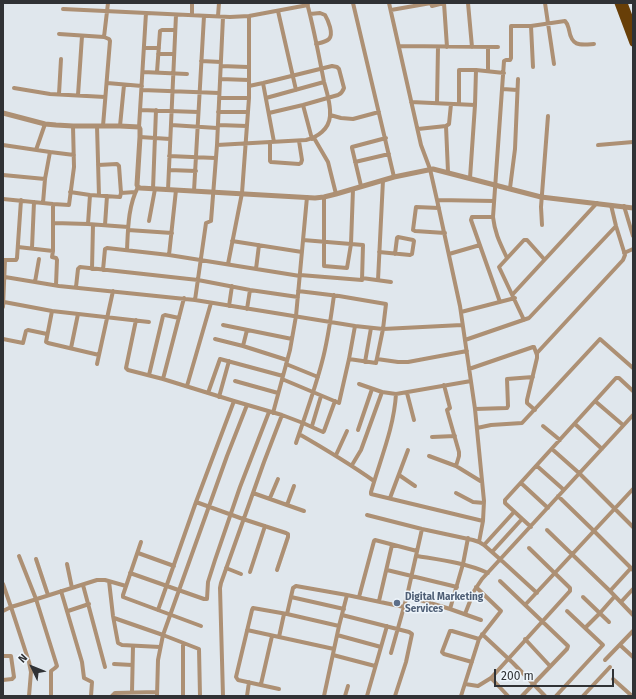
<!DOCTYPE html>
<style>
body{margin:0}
#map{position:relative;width:636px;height:699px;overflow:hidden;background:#e0e7ed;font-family:"Fira Sans",sans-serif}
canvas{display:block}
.frame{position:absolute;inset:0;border:4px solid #303235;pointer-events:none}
.north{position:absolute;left:12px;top:647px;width:40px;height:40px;-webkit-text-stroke:3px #eef5fb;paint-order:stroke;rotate:313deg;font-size:11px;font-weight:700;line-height:16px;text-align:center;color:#303235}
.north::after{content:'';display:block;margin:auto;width:14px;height:18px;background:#303235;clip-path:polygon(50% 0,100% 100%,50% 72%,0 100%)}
.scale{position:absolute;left:494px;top:669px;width:120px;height:18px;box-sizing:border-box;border:2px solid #303235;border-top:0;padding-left:5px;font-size:12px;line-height:14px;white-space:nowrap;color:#303235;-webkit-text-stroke:3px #eef5fb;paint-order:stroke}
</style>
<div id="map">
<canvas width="636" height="699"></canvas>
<div class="frame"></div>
<div class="north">N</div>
<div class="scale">200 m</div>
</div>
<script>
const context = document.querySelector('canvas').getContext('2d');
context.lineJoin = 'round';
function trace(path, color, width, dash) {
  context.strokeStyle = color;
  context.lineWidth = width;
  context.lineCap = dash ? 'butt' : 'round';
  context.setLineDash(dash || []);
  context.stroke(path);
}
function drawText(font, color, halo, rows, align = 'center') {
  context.font = font + ' "Fira Sans",sans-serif';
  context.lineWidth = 3;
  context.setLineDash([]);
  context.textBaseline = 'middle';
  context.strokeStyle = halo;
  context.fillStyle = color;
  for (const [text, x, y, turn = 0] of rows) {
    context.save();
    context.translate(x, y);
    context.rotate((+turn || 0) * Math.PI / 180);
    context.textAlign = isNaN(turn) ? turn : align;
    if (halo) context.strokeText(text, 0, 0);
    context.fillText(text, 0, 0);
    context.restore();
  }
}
trace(new Path2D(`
 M353,3L394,177
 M389,3L421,145L430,169L437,200L460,306L475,409L484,501L483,521L479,542L484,545L501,560L537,593
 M444,3L447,47
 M468,3L472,47
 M545,3L554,64
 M63,9L230,17L249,16L308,5
 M391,10L431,3L432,6L444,3
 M278,11L296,90
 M310,14L320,13L325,15C328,20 334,34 329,39C326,42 320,43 316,44
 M192,15V3
 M218,16L219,3
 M531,26L533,67
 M59,34L104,37L109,39L110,41L103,126
 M104,37L108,3
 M399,46L498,47
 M144,48H159
 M158,54H174
 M201,61L221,62
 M221,66L248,67
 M488,71V48
 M143,72L187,74
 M157,72L160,31L162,30H175
 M220,79L249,80
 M107,83L142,86
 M263,83L274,142
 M249,86L263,83L332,66L337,67L339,69L344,88C343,91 342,93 338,95L303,105L269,113
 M14,88L50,94L105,97
 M503,89L517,90
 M142,90L219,93
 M59,94L61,59
 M78,95L82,36
 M219,98H249
 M266,98L324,82
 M411,102L475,105
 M437,103L438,47
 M459,104V70H476
 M303,105L312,139
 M140,110L198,112
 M218,112H248
 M330,115L341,118L353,119L379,112
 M171,125L217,128
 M218,125L247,126
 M97,126L99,196
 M120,126L124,85
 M446,126L449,124L451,104
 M139,127L146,13
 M418,129L446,126L448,172
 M140,137L170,139
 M314,138L328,162L336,194
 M270,142V161L271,162L299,164L301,163L302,160L299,141
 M3,145L50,152L74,155
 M217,145L223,17
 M598,145L633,142
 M36,150L45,124
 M169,156L215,158
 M355,162L389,154
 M169,170L196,171
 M3,175L45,179
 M470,178L475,105L476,70L504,73
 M361,186L352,148V147L386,138
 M510,188L515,149L518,79
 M153,189L156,110
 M168,190L176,15
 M194,191L204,16
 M70,192L90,195L120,197L121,193L119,166L117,164L98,165
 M121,193L135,192
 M324,197V266L347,268L351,244L353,189
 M3,199L53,204L69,205L74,167L73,126
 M437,200L494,201
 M43,203L45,179L50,152
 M624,206L633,236
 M439,208L416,207L413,230L415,231L445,233
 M493,217H472L471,220L500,302
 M149,221L155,189
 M54,223L88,224L128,227
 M88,224L90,195
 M105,225L107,196
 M542,225L541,207L548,116
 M128,230L172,233
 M232,241L302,252
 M18,247L53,251V204
 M32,248L34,202
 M127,250C128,229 128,206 138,187
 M53,251L52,257L56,258L57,260L56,285
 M379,252L410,255L412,254L414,241L413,240L398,237L397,238L395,254
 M624,253L633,249
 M449,254L480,245
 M169,255L176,190
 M507,258C500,243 495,234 493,217L504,61L506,60H510L511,58V26H531L565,21C568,24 568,26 569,30C572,47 580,45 594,44
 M3,260H16L17,258L21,200
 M228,264L242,193L249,98V16
 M92,269L93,225
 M256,269L259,245
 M103,270L105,249L107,248L169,255L300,276
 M300,275L362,280L363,245L303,240
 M5,277L59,286L195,300L355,326L383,329L462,325
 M362,278L391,282
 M378,280L383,180
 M35,282L39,259
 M76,287L78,269L80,267L198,280L250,290L298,297
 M298,291L339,296L386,304L383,329L376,363L349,359
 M513,294L597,203
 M195,300L206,223L211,221L217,145L306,140C318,137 329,129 330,116C331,105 327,92 324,82C319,56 314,29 307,3
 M4,302L52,311L149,322
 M229,306L232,286
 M3,307L5,260
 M247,309L250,290
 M52,311L46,342L48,343L99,355
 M461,312L515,298
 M136,320L126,368L128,370L163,379L234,401L282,415L303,423L323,432L324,431L335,401
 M524,320L499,267L524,240H527L544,259
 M223,325L292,339
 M3,339L23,343L26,331L28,330L47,334
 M215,339L243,346L287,360
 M465,340L529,318L616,226
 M243,346L247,330
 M71,348L78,314
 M377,359L398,362H408L467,351
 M365,362L371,328
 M97,364L113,291
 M286,364L318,377
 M469,369L533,347H534L537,355
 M149,375L163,316L165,315L179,318
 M163,379L184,298
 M282,379L339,403L349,359L355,326
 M235,381L278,393
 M359,384L382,392L396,394L471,381
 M444,385L450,408L447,410L459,452V456L456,466
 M187,386L211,303
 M208,393L220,359L283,376
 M407,393L414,420
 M396,394C394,428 380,460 371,492V494L483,521
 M219,397L229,361
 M595,401L623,425
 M475,409L507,408L508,406L507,379L533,377
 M535,410L527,403V400L537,358V353L623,260L625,255L616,226L611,205
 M273,413L290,350L296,316L307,197
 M575,424L602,449
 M312,426L321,396
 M543,426L560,440
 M477,428L491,425L522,423L600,339L633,368
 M358,430L372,389
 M299,434C325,449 350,464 374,481
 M432,437L455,436
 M296,443C305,416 315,389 322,362C328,340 331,317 334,295
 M552,449L579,473L633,527
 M336,455L347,431
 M429,456L456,466L482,482
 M352,465L361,450L382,392
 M537,466L564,490
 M399,475L415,486
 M521,483L548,508
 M253,493L304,511
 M456,493L473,502L484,503
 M558,496L594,531L633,570
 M270,498L278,479
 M390,498L408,450
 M196,502L243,519L286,533L288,534V537L277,570
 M287,505L294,486
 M367,515L422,529L473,540L479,542
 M531,527L505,503V500L616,378H619L633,391
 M547,530L610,591L633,615
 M141,542L123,595V597L201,626
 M484,545L514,512
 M492,552L522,519
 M138,553L174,566
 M19,556L36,599L57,666L55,668L51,671V696
 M417,556C441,560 466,563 488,573
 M36,559L48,595
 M67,564L72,588
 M226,568L241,574
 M387,570L457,587
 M250,572L265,526
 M130,573L204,599H207L208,582L215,560L240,487L269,412
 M109,581L113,616L118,643L122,645L160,647
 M500,581L568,646L567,649L522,696
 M3,584L11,607L29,662L31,672L29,696
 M83,585L105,667
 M61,591L82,662L84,678L92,682L91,696
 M610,591L631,568
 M407,596L450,609L481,620
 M291,597L344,609
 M359,597L374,541L375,540L417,551
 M583,597L609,622
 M379,601L392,545
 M621,602L633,589
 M525,605L633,489
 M450,609L463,564L468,538
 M158,610L196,502L234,401
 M3,611L11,607L21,604L97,580H105L126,586
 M68,611L89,604
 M287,614L293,588L296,586L347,595L404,607
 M465,614L474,591L482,579L633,415
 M342,615L409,632L412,634L406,662L395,696
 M114,618L163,635L199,649L200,696
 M339,626L347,595
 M585,628L600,613L615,596
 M247,630L334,649
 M482,634L513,663L545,696
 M337,635L381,647
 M279,637L284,614
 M525,639L550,666
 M620,645L633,657
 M391,653L407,596L422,529
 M333,655L375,666
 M3,656H11L14,677L12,679L3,680
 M605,660L633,631
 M472,662L444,654L442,652L450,631H452L479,639
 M114,664L132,665
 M491,678L508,696
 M613,679L632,696
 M261,684L272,636
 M465,684L478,686L491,678L570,591V588L529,548
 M279,689L238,680L236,677L252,610L253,608L287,614L339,626L324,696
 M132,692L133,646
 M112,696L115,693L157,692
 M157,696L158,660L163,635L227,456L247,405
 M183,696V643
 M223,696L220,588L221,583L264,462L282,415
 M247,696L249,682
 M345,696L348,686
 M367,696L387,626
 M461,696L479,639L501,611L476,587
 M556,696L603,645L567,611
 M583,696L610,667`), '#ad9074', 4);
trace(new Path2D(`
 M3,113L45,124L56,125L73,126H120L139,127L140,129V137L137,185L138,187L140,188L315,198L324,197L336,194L394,177L433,169L541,197L633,208`), '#ad9074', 5);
trace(new Path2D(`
 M618,3L633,43
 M624,3L633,27`), '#683f08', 7);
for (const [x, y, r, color] of [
 [397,603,4,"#5c6f8a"]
]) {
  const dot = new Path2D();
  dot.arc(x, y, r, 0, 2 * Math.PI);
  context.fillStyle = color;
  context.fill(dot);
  trace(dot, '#eef5fb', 1.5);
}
drawText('bold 10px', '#4e5e75', '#eef5fb', [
 ["Digital Marketing",405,597],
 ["Services",405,609]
], 'left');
</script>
